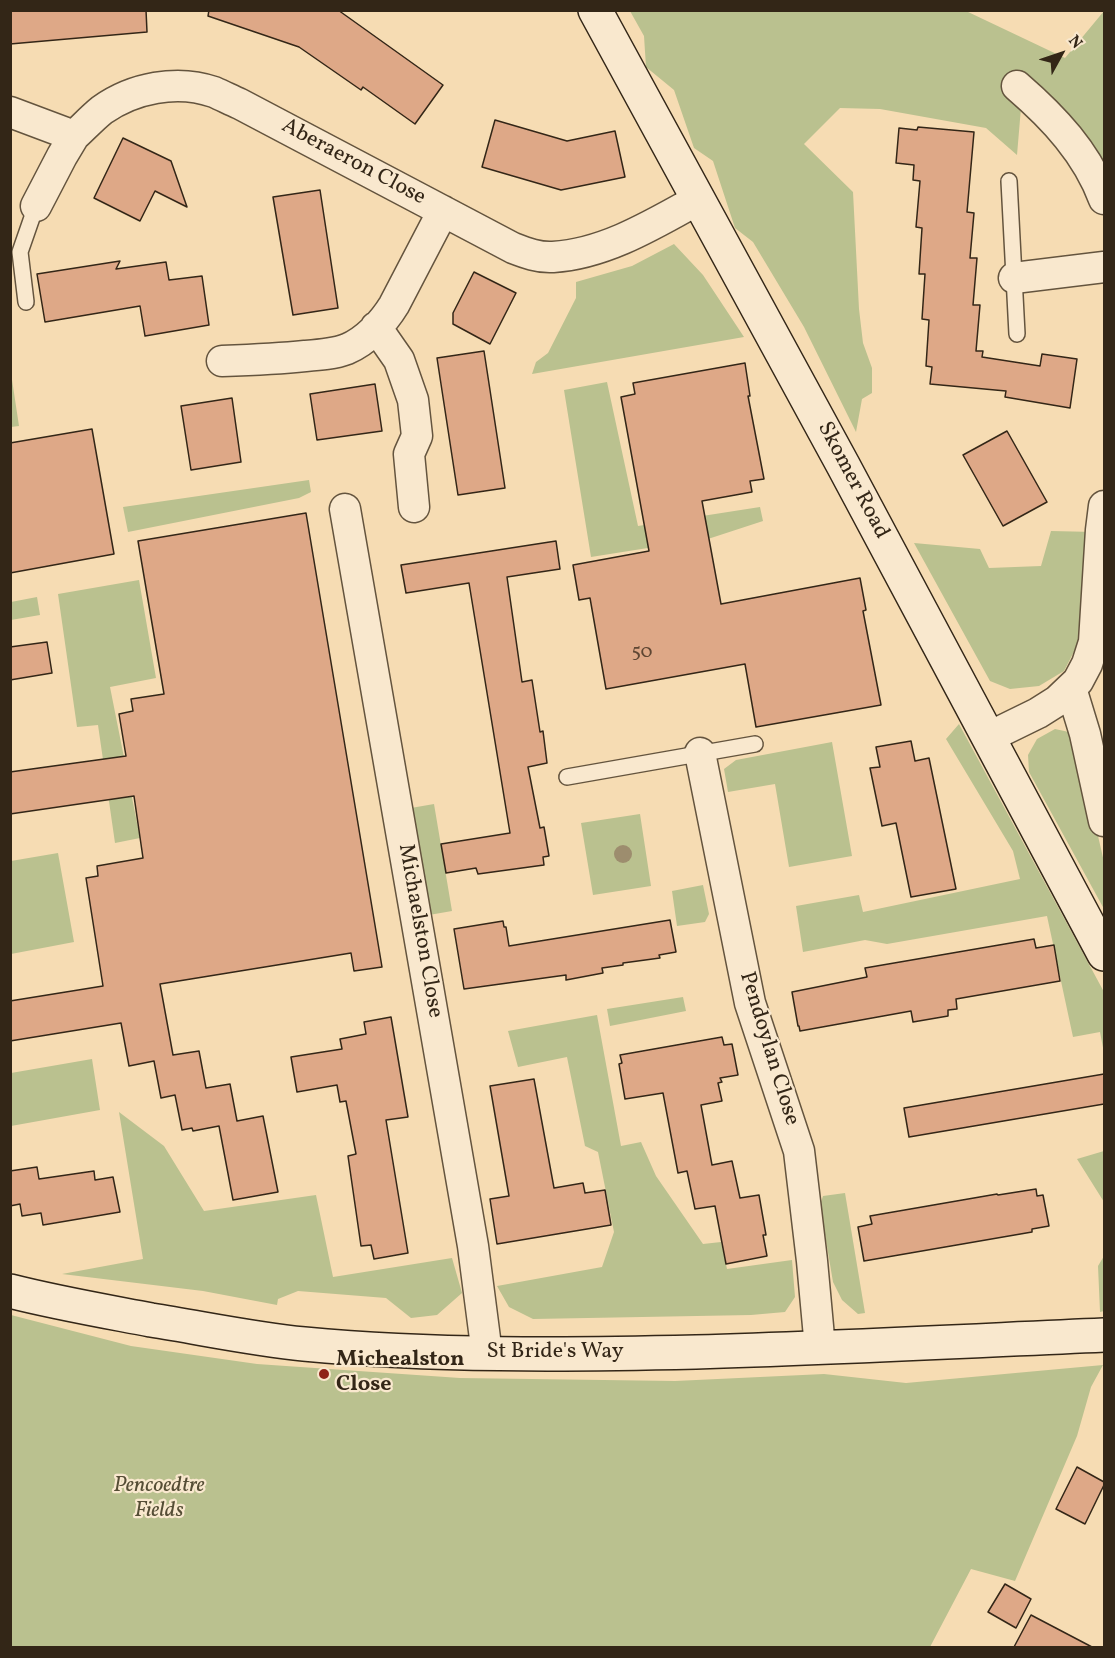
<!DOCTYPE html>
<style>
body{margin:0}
#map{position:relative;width:1115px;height:1658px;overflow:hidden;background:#f6dcb3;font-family:Vollkorn,serif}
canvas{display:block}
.frame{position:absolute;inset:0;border:12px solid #332617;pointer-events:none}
.north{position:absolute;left:1031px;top:24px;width:60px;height:60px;-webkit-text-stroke:4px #f9e8ce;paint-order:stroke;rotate:50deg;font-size:16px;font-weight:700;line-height:24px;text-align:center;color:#332617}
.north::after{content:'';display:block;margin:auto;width:21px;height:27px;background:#332617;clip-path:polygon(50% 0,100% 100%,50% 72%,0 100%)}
</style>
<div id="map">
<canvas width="1115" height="1658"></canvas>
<div class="frame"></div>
<div class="north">N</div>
</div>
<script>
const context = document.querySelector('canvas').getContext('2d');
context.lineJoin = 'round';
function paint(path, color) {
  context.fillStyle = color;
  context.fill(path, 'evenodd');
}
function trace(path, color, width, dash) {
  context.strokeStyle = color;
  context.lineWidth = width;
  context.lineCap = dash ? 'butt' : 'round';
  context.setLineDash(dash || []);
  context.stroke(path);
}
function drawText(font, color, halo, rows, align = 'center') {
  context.font = font + ' Vollkorn,serif';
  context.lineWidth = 4.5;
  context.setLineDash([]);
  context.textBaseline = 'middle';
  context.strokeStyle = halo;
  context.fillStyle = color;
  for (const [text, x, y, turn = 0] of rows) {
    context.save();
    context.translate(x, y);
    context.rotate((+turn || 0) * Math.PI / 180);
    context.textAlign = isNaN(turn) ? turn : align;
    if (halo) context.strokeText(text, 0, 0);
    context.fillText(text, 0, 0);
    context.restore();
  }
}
paint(new Path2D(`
 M630,11H966L1065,58L1104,11V174L1022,96L1017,155L986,128L880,109L840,108L804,144L853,192L859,309L863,343L872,368V393L862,399L856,432L804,327L753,242L735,228L713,161L694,148L674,90L646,67L644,36Z
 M674,244L703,275L744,337L532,374L536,362L548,353L576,298V282L632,266Z
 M11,373L19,426L11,427H10Z
 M607,382L638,526L760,507L763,521L711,538L591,557L564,390Z
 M309,480L311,492L299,498L128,532L123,507Z
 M1051,531L1095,532L1083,634L1064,671L1039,686L1010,689L990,681L914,543L980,549L989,568L1041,566Z
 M139,580L156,678L110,687L140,838L115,843L98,725L77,727L58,594Z
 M37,597L40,615L11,620V602Z
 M959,724L1104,992V1053L1100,1032L1073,1037L1047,916L887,944L865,940L803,952L796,906L859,895L863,912L1020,879L1013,851L946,739Z
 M1055,729L1069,732L1076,740L1104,862V909L1029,772L1028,755L1037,739Z
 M832,742L852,856L789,867L775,784L728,792L724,769L736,760Z
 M434,804L452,911L429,915L411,808Z
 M640,814L651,886L593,895L581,823Z
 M58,853L74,942L11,954V861Z
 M703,885L709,914L705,922L677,926L672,891Z
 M683,997L686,1011L610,1026L607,1009Z
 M597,1015L621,1146L641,1142L656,1176L703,1244L721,1242L727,1269L792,1260L795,1297L785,1312L751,1315L533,1319L509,1307L497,1286L602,1267L614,1232L598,1152L585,1146L567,1057L518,1067L508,1031Z
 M92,1059L100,1110L11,1126V1073Z
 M119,1112L164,1146L204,1211L316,1195L333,1277L452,1258L462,1293L437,1315L411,1318L386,1298L298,1291L278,1299L277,1305L203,1291L62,1274L143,1259Z
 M1104,1151V1202L1077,1159Z
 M845,1193L865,1313L858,1314L842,1300L833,1282L820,1205L823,1196Z
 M1104,1256V1311L1100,1312L1098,1266Z
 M11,1315L131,1346L257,1364L460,1378L675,1381L824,1374L906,1383L1103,1365L1091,1387L1077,1436L1015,1581L971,1569L930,1647L11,1648Z`), '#bac18f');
const building = new Path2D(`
 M10,10H146L147,32L10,44Z
 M209,10H338L443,85L415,124L363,87L361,90L299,47L208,16Z
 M495,120L567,141L615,131L625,177L561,190L482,167Z
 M918,127L974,132L967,212L974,213L970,258H977L973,305H980L976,351H983L982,357L1040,366L1042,354L1077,359L1070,408L1005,397L1006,391L930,384L932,367L926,366L929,320L922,319L925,274H919L922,228L916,227L920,181L913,180L914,165L896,163L899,128L917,130Z
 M123,138L171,161L187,207L155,191L140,221L94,198Z
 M320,190L338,308L293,315L273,197Z
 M120,261L116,269L166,262L169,280L202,276L209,325L145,336L140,306L45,322L37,274Z
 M474,272L516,293L490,344L453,324V313Z
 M484,351L505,488L458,495L437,358Z
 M745,363L750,396H748L764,479L750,481L752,492L702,501L721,604L860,578L866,610L863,611L881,705L756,727L745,664L606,689L590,598L579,600L573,565L649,551L621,397L635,394L633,383Z
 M375,384L382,431L317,440L310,394Z
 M232,398L241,462L191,470L181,406Z
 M92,429L114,554L10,573V443Z
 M1007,431L1047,502L1003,526L963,455Z
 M306,513L382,967L354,971L351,953L160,984L173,1055L199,1051L206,1088L230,1084L237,1121L263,1116L278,1192L233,1200L219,1126L193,1131L192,1128L182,1130L175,1095L161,1098L154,1061L129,1066L121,1023L10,1041V1001L103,986L86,878L98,876L97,866L143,858L134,796L10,814V772L126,756L119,714L133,711L131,699L164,694L138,541Z
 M556,541L560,569L507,577L522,682L532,680L540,732L543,731L547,763L528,767L540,828L544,827L549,856L543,857L544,865L478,874L476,868L446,873L441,844L510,833L469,583L406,593L401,565Z
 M47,642L52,673L10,680V647Z
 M911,741L915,761L929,758L956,889L911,897L896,823L882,826L870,768L880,767L876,747Z
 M670,920L676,952L659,955L660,958L623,963V965L602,968L603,973L566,980V975L464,989L454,929L503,921L504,927H506L509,946Z
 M1034,939L1036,948L1054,945L1060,981L956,999L957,1009L948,1010V1016L913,1022L911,1011L800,1031L799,1026H798L792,992L867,977L865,968Z
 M391,1017L408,1117L386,1120L408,1253L374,1259L371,1245L361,1246L348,1156L356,1154L346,1101L340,1102L337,1085L297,1092L291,1057L342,1049L340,1039L366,1034L364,1022Z
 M722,1037L724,1045L732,1044L738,1075L720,1078L722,1082L718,1083L722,1101L701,1105L712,1165L732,1161L740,1198L759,1195L766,1235H763L767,1256L726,1264L715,1206L695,1209L687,1171L678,1173L663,1093L625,1099L619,1064L622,1063L620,1055Z
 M1104,1074V1104L909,1137L904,1108Z
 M534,1079L554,1188L583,1183L585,1193L605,1190L611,1225L497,1244L490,1199L509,1196L490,1086Z
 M37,1167L39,1179L94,1171L95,1180L113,1177L120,1212L43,1225L41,1213L22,1216L20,1204L10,1206V1171Z
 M1036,1189L1037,1196L1043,1195L1049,1226L1032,1229V1232L864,1261L858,1227L872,1224L870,1216L997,1194L998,1195Z
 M1077,1467L1104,1482V1485L1085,1524L1056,1509Z
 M1005,1584L1031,1599L1016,1628L988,1612Z
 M1031,1615L1092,1647H1014Z`);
paint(building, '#dea887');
trace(building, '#332617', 1.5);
const lane = new Path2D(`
 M1009,181L1017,334
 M26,302L20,252L36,206
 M567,777L755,744`);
const street = new Path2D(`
 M1017,86C1054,118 1087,153 1104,199
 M10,112L74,136C83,128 92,118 102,110C133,88 177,79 214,92C223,96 231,100 240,104L513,248C526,253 539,258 553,257C605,254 654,224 699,199
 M36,206L62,156L74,136
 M1014,278L1104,267
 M376,327L399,360L413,400L417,436L409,454L414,507
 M222,361C250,360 277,359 305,356C319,355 334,354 347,349C366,341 383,323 394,305L443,211
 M345,509L473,1246L487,1354
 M1071,688L1085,734L1104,821
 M989,737L1038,713L1057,701L1078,681L1087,664L1094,642L1101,530L1104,506
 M700,753L750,1003L799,1151L812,1261L820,1348`);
const secondary = new Path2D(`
 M595,10L843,465L1104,954
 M10,1291C57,1303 104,1311 151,1320C202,1328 253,1339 304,1344C434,1356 565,1355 696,1352C832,1348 968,1341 1104,1335`);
trace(lane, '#64543e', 18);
trace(street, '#64543e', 33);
trace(secondary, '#332617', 36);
trace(lane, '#f9e8ce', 15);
trace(street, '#f9e8ce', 30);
trace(secondary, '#f9e8ce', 33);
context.fillStyle = '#9d8d6e';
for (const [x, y] of [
 [623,854]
]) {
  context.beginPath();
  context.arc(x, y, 9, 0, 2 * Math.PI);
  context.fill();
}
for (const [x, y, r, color] of [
 [324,1374,6,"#8f2418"]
]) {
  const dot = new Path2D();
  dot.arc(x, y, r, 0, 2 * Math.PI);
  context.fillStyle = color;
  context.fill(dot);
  trace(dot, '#f9e8ce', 2);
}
drawText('20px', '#5e4633', null, [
 ["50",642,653]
]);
drawText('22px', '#332617', '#f9e8ce', [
 ["Aberaeron Close",353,163,28],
 ["Skomer Road",852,481,62],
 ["Michaelston Close",419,931,80],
 ["Pendoylan Close",768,1049,73],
 ["St Bride's Way",555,1353]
]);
drawText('bold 22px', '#332617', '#f9e8ce', [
 ["Michealston",336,1361],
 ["Close",336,1386]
], 'left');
drawText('italic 22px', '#554d35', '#f9e8ce', [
 ["Pencoedtre",159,1487],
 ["Fields",159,1512]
]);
</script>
